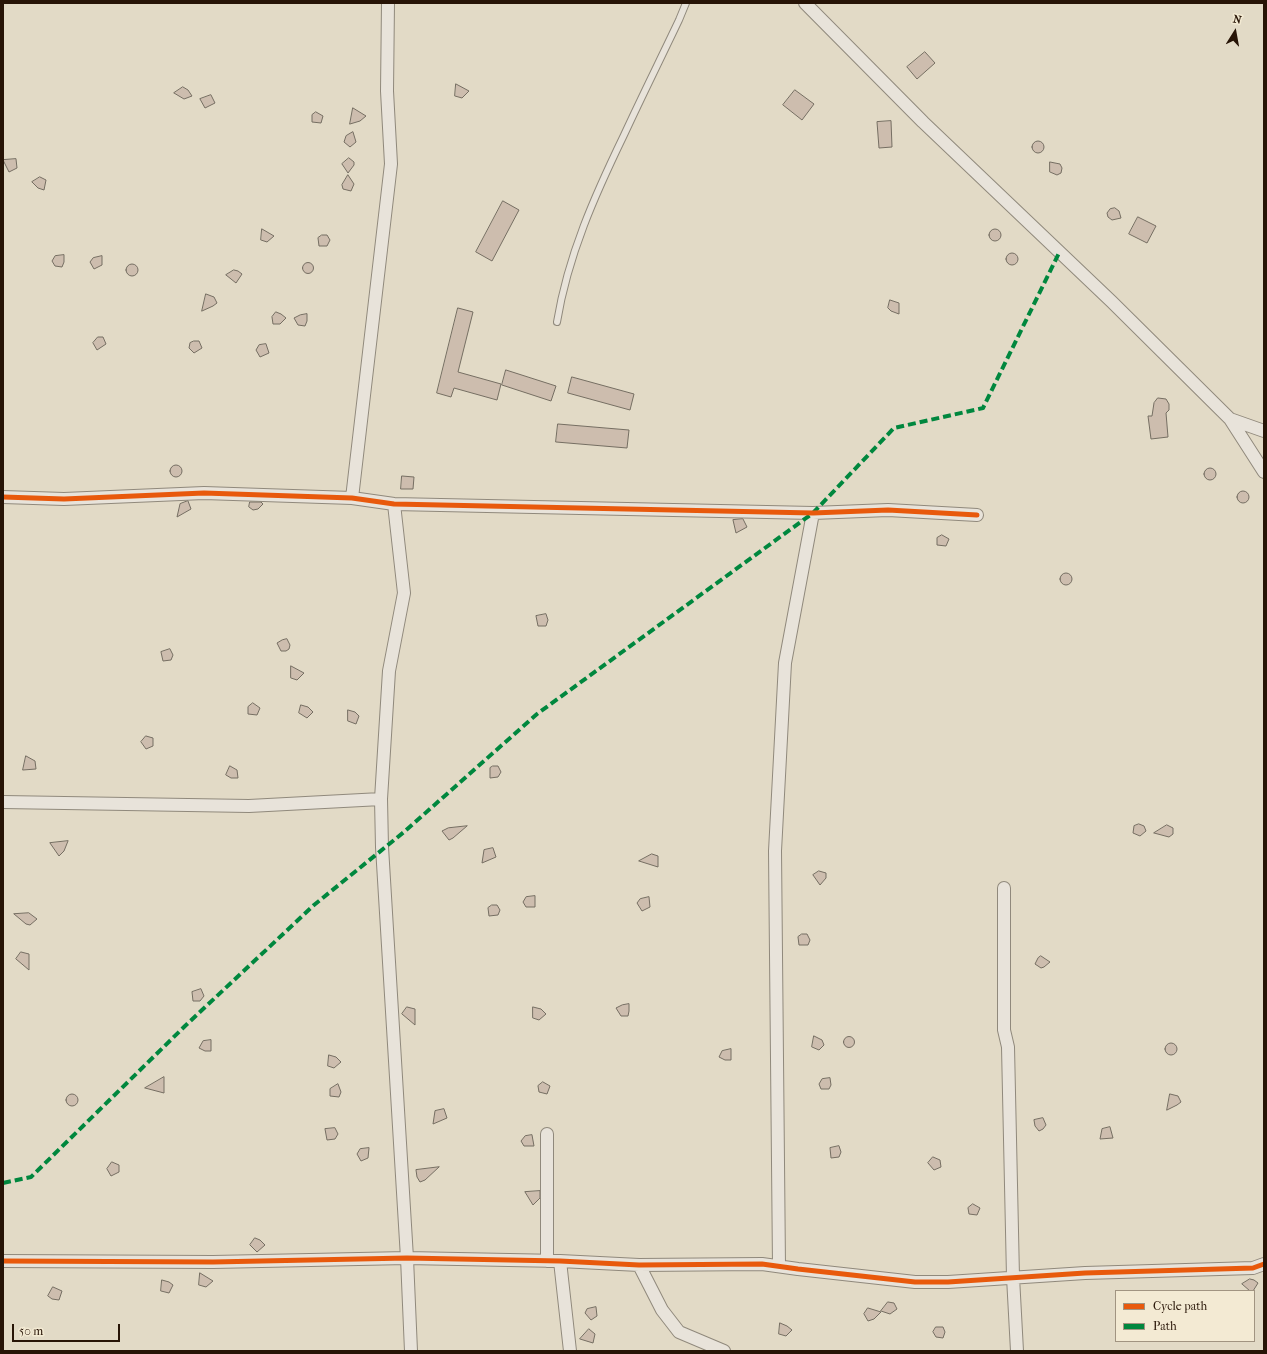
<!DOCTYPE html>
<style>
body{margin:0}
#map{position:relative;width:1267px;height:1354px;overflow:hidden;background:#e2dac6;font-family:"IM FELL French Canon",serif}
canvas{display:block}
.frame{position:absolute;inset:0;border:4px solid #271406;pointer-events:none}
.legend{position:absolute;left:1115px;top:1290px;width:140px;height:52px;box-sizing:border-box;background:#f3ead3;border:1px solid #a19481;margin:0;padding:5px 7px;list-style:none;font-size:12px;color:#271406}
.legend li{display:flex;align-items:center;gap:8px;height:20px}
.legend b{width:20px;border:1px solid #a19481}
.north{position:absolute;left:1215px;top:12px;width:40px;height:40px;-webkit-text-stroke:3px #f3ead3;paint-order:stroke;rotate:11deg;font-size:11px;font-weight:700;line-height:16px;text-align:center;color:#271406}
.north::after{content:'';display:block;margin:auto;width:14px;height:18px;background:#271406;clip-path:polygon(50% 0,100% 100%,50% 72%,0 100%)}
.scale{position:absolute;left:12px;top:1324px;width:108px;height:18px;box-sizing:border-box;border:2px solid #271406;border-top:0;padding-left:5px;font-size:12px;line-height:14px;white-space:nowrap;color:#271406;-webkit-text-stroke:3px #f3ead3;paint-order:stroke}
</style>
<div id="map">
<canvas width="1267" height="1354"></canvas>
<div class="frame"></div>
<ul class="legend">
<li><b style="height:5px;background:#e8590c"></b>Cycle path</li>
<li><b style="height:5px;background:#00873e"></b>Path</li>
</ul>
<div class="north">N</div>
<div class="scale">50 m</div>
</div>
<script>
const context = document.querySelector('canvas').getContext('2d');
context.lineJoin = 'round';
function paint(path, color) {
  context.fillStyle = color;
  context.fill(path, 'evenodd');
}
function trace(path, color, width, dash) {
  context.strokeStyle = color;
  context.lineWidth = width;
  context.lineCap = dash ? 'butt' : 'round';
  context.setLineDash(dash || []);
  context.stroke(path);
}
const building = new Path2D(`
 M925,52L935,63L917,79L907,67Z
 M456,84L469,91L462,98L455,96Z
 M183,87L188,90L192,96L184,99L174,93Z
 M795,90L814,104L802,120L783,105Z
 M211,95L215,103L205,108L200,99Z
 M353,108L366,116L360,121L350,124Z
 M316,112L323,116L321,123L312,122V115Z
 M891,121L892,147L879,148L877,122Z
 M353,132L356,142L350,147L344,142L346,136Z
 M1032 147a6 6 0 1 1 12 0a6 6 0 1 1-12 0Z
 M349,158L354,162V165L348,173L342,164Z
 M16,159L17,168L9,172L3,160Z
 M1050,162L1060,164L1062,168L1061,173L1057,175L1050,172Z
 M348,175L354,184L351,191L343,189L342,185Z
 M40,177L46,180L44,190L38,188L32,182Z
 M503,201L519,210L492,261L476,252Z
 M1115,208L1119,211L1121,218L1112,220L1108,217L1107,213L1110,209Z
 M1138,217L1156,226L1147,243L1129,234Z
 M989 235a6 6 0 1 1 12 0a6 6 0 1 1-12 0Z
 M262,229L274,236L267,242L261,240Z
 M322,235H327L330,240L327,246H319L318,238Z
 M1006 259a6 6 0 1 1 12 0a6 6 0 1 1-12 0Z
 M64,255V262L62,267L55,266L52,261L55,256Z
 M102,256V265L94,269L90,262L93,258Z
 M302.5 268a5.5 5.5 0 1 1 11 0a5.5 5.5 0 1 1-11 0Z
 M126 270a6 6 0 1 1 12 0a6 6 0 1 1-12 0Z
 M234,270L238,271L242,274L236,283L226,275Z
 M206,294L214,297L217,303L213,306L202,311Z
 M890,300L899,303V314L891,311L888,308Z
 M458,308L473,312L458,372L501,384L497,400L454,388L451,397L437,393Z
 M276,312L281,314L286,318L280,324H273L272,317Z
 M307,314V321L305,326L298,325L294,318L300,315Z
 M98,337H103L106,344L97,350L93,343Z
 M194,341H199L202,348L194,353L189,348L190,343Z
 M266,344L269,353L260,357L256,350L259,345Z
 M506,370L556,386L551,401L502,385Z
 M572,377L634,394L630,410L568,393Z
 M1158,398L1166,399L1169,404V410L1166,413L1168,437L1151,439L1148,416H1152L1154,403Z
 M558,424L629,430L627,448L556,442Z
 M170 471a6 6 0 1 1 12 0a6 6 0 1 1-12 0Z
 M1204 474a6 6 0 1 1 12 0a6 6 0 1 1-12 0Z
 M402,476L414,477L413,489H401Z
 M1237 497a6 6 0 1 1 12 0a6 6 0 1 1-12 0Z
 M188,501L191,509L177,517L180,504Z
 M250,502H261L263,504L258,509L253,510L249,507Z
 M743,519L747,527L736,533L733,520Z
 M942,535L949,539L946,546L937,545V538Z
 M1060 579a6 6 0 1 1 12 0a6 6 0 1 1-12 0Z
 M546,614L548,620L546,626H538L536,616Z
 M287,639L290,645L289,649L286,651H281L277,643L282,640Z
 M170,649L173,655L171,660L163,661L161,652Z
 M291,666L304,673L297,680L291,678Z
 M253,703L260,708L257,715L248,714V707Z
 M301,705L308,707L313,712L307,718L299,713Z
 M348,710L355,712L359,716L356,724L348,721Z
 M146,736L153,738V746L146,749L141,742Z
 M26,756L35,761L36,769L23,770Z
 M230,766L237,770L238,778H231L226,775Z
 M493,766H498L501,772L498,777L490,778V768Z
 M1139,824L1144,826L1146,831L1140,836L1133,833L1134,826Z
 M1167,825L1173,828V834L1169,837L1154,833Z
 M467,826L453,838L449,840L442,831L448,828Z
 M68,841L64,851L59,856L50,843Z
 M493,848L496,857L482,863L484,850Z
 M652,854L658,856V867L639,861Z
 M819,871L826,873V878L820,885L813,875Z
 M535,896V907H526L523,902L526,897Z
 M649,897L650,907L642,911L637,903L640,899Z
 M492,905H497L500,910L498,915L489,916L488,908Z
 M29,913L37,919L30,925L26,924L14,914Z
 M802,934H807L810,940L808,945H799L798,937Z
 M21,952L29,954V970L16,959Z
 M1041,956L1050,962L1044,967L1041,968L1035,964L1038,958Z
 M201,989L204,996L200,1001H193L192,992Z
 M629,1004V1011L628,1016H621L616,1008L622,1005Z
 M407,1007L415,1009V1025L402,1014Z
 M533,1007L541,1009L546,1014L539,1020L533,1018Z
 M814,1036L822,1040L824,1045L819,1050L812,1047Z
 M843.5 1042a5.5 5.5 0 1 1 11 0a5.5 5.5 0 1 1-11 0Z
 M211,1040V1051H205L199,1048L203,1041Z
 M1165 1049a6 6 0 1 1 12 0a6 6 0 1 1-12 0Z
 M731,1049V1060H725L719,1057L722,1051Z
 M329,1055L336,1057L341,1062L334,1068L328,1066Z
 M164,1077V1093L145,1088Z
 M830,1078L831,1085L829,1089H821L819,1084L822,1079Z
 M543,1082L550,1086L547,1094L539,1092L538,1086Z
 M338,1084L341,1092L339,1097L330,1096V1089Z
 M1170,1094L1178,1096L1181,1102L1177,1105L1167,1110Z
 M66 1100a6 6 0 1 1 12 0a6 6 0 1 1-12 0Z
 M444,1109L447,1118L433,1124L435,1111Z
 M1043,1118L1046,1125L1043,1129L1039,1131L1035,1126L1034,1120Z
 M1110,1127L1113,1138L1100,1139L1102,1129Z
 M335,1128L338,1134L335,1139L327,1140L325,1129Z
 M532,1135L534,1146H524L521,1141L525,1136Z
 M839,1146L841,1152L839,1157L831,1158L830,1148Z
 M369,1148L368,1158L361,1161L357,1154L360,1149Z
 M933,1157L940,1160L941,1167L934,1170L928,1163Z
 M112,1162L119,1165V1172L111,1176L107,1169Z
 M439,1167L425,1180L420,1182L417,1177L416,1170Z
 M540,1191V1198L533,1205L525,1192Z
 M973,1204L980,1208L977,1215L969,1214L968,1208Z
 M255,1238L260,1240L265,1245L257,1252L250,1245Z
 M200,1273L213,1281L206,1287L199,1285Z
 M1250,1279L1254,1280L1258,1283L1253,1291H1250L1242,1284Z
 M162,1280L169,1282L173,1285L169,1293L161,1291Z
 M53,1287L62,1291L59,1300L52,1299L48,1296Z
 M888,1302L894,1303L897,1309L890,1314L881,1311Z
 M596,1307L597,1316L591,1320L585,1313L587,1309Z
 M868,1308L881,1312L874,1319L868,1321L864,1314Z
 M780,1323L787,1326L792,1330L786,1336L779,1334Z
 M936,1327H943L945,1332L943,1338L936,1337L933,1332Z
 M589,1329L595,1334L593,1343L580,1339Z`);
paint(building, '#cdbdae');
trace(building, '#756e62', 1);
const service = new Path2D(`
 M557,322C568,255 595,195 624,135C642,96 661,58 679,20L686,3`);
const minor = new Path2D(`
 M805,3L923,122L1112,302L1230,419L1264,431
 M1230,419L1264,472
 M3,497L64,499L204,493L352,498L394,504L813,513L888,510L977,515
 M352,498L391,164L387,91L388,3
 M394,504L404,593L389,671L381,799L382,847L407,1258L411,1351
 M3,802L249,806L381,799
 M1004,888V1030L1008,1047L1013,1277L1017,1351
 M547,1134V1261
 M3,1261L213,1262L407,1258L560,1261L639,1265L762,1264L798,1269L915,1282H948L1085,1273L1253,1268L1264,1264
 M560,1261L570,1351
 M639,1265L662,1310L679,1332L724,1351
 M779,1266L775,851L785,663L813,513`);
trace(service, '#90897c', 8);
trace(minor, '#90897c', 14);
trace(service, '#e8e3da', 6);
trace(minor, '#e8e3da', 12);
trace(new Path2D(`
 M3,1183L31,1177L185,1026L314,905L404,832L537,714L813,513L894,428L983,408L1060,251`), '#00873e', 4, [8, 4]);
trace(new Path2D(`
 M3,497L64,499L204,493L352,498L394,504L813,513L888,510L977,515
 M3,1261L213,1262L407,1258L560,1261L639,1265L762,1264L798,1269L915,1282H948L1085,1273L1253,1268L1264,1264`), '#e8590c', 5);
</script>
